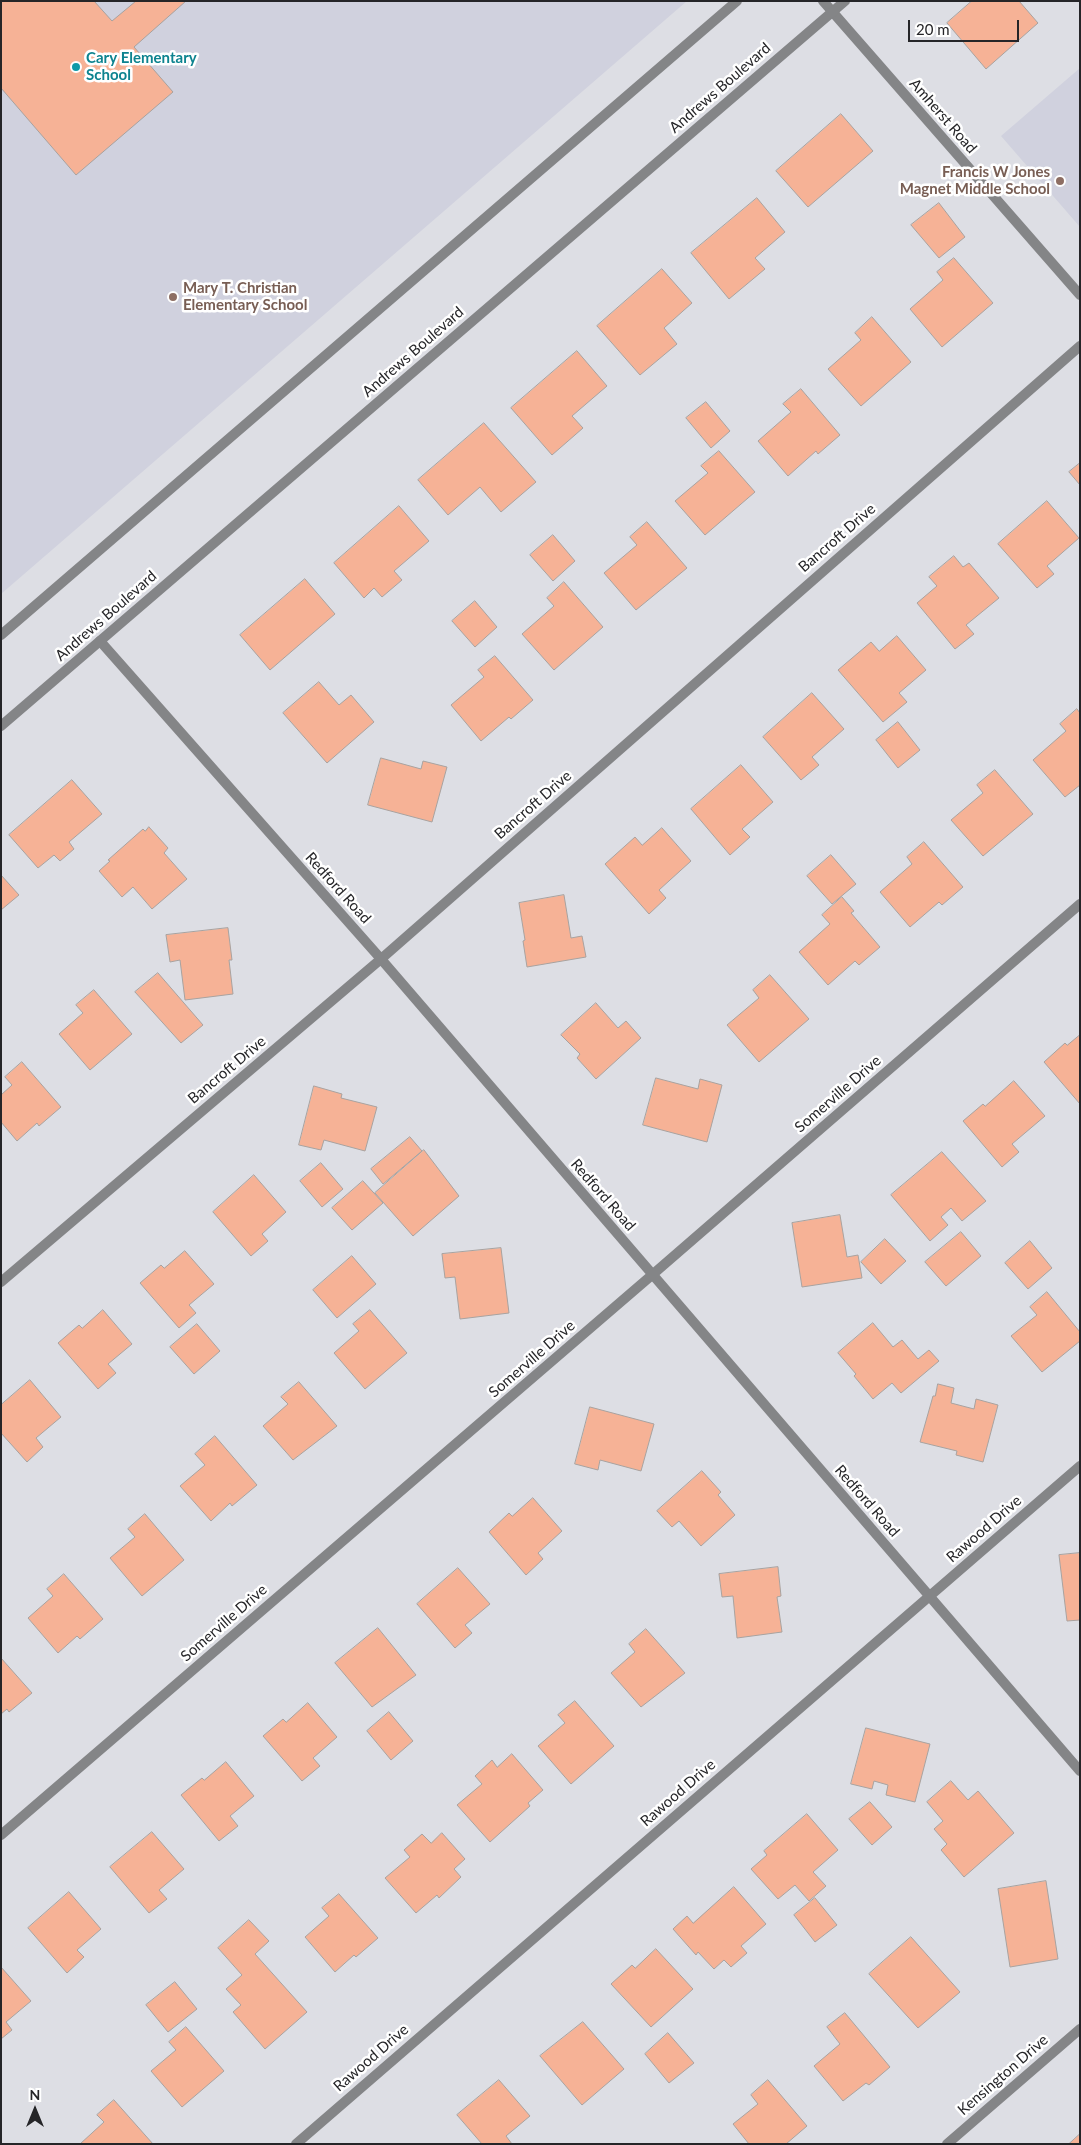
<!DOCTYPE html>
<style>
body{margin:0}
#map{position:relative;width:1081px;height:2145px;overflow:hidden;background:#dddee4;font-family:Lato,sans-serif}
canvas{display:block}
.frame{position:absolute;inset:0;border:2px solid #252528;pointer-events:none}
.north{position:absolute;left:10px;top:2085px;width:50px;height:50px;-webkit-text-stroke:4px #fff;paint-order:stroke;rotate:0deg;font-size:14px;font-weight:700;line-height:20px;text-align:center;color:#252528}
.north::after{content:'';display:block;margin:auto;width:18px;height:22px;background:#252528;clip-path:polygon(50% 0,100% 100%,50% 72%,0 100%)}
.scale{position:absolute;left:908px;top:20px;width:111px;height:22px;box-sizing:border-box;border:2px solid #252528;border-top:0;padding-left:6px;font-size:15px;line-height:18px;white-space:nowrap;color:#252528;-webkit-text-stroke:4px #fff;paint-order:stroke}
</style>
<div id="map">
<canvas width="1081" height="2145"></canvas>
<div class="frame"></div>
<div class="north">N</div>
<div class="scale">20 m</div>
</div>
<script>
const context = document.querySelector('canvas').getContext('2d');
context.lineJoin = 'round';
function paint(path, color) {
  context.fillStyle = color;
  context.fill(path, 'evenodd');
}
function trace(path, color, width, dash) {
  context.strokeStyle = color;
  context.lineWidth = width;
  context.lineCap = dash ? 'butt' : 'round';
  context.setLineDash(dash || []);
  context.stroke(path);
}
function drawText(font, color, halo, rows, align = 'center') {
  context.font = font + ' Lato,sans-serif';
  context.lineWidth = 5;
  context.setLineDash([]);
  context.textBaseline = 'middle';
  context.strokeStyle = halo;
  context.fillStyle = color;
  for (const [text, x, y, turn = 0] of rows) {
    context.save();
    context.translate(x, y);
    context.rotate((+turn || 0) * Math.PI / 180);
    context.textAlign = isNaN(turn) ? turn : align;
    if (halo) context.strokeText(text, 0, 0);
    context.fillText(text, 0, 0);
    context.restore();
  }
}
paint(new Path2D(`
 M1,1H687L1,594Z
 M1080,68V227L1001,136Z`), '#d0d1de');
const building = new Path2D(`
 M1,1H94L112,21L136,1H186L134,47L173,92L76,175L1,88Z
 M972,1H1019L1038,23L986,69L947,23Z
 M841,114L873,151L808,207L776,171Z
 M757,198L785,232L755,258L765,269L729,299L691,253Z
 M939,203L965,237L939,258L911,225Z
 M954,258L993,303L942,347L910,309L943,280L937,272Z
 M662,269L692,303L664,328L677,344L640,375L597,326Z
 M872,317L911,362L861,406L828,369L861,340L855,333Z
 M577,351L607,386L572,416L583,428L552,455L511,408Z
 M801,389L840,435L818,454L816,451L788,476L758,441L791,412L783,404Z
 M706,402L730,431L711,448L686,418Z
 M484,423L536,482L501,512L480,487L448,515L418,480Z
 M719,451L755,492L705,535L675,501L708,473L701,466Z
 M1080,463V485L1069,472Z
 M1047,501L1079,538L1047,566L1054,574L1037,588L998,544Z
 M399,506L429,541L394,571L402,580L382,597L374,588L364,598L334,563Z
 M647,522L687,568L636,610L604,573L637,545L630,537Z
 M553,535L575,561L553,581L530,555Z
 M954,556L963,567L969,563L999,598L966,625L974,634L955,649L917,603L937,586L929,577Z
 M305,579L335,614L270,670L240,635Z
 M564,582L603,627L554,670L522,634L554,606L547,598Z
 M475,601L497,627L475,647L452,621Z
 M897,636L926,670L899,693L907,702L883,722L838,670L871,642L879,651Z
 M495,656L533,700L511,719L509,717L481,741L451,705L484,677L478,670Z
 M319,682L339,705L351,695L374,722L327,763L283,713Z
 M812,693L844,729L812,757L819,765L801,780L763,737Z
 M1077,709L1080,713V785L1065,797L1033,760L1066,731L1060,724Z
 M898,722L920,750L898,768L876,740Z
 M381,758L421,769L423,761L447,767L432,822L368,805Z
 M741,765L773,802L742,829L750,837L730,855L691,809Z
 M995,770L1033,814L983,856L951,820L983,793L977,785Z
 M72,780L102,814L69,842L74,849L60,861L54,855L38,868L9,835Z
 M149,827L168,848L164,853L187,879L152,909L133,887L122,897L99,871L110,861L108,860L143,829L145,831Z
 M662,828L691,861L659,890L666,898L649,914L605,864L635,837L642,845Z
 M924,842L963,887L942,905L939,902L910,927L880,892L912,864L907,857Z
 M831,855L856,884L832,904L807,876Z
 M1,875L19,895L1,910Z
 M564,895L571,938L582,936L586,957L527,967L523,941L525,940L519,903Z
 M842,897L854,911L851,913L880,947L859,965L855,961L828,985L799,952L830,924L822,915Z
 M228,928L232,960H229L233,994L185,1000L180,960L170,962L166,935Z
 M158,973L203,1025L181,1043L135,992Z
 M770,975L809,1019L759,1062L727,1025L759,998L753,990Z
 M94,990L132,1034L90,1070L59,1034L83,1013L76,1005Z
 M596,1003L618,1028L626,1021L641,1038L596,1079L577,1058L580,1054L561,1035Z
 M1080,1035V1104L1044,1062L1065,1043L1067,1045Z
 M22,1062L61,1107L39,1126L37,1123L17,1141L1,1122V1095L12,1085L5,1077Z
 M656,1078L698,1089L700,1079L722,1085L707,1142L643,1125Z
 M1014,1081L1045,1116L1012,1144L1019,1152L1002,1167L963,1121L983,1104L985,1106Z
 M314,1086L342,1094L341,1098L377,1107L365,1151L324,1140L321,1150L299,1145Z
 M410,1137L422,1151L383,1184L371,1169Z
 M424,1150L459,1196L413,1236L375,1193Z
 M942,1152L986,1201L962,1221L951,1208L941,1217L948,1225L930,1241L891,1195Z
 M321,1163L343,1189L322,1207L300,1181Z
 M254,1175L286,1212L262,1234L268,1241L251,1256L213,1212Z
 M363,1181L383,1203L352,1230L332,1208Z
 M840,1215L847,1257L858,1255L862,1278L802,1287L792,1223Z
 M961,1232L981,1256L946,1286L925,1262Z
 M885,1239L906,1261L881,1284L861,1262Z
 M1030,1241L1052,1268L1028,1289L1005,1263Z
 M501,1248L509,1313L460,1319L455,1277L445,1278L442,1254Z
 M185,1251L214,1284L189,1305L196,1313L179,1328L140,1283L161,1265L164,1268Z
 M352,1256L376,1284L337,1318L313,1290Z
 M1047,1292L1080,1332V1341L1042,1372L1011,1336L1037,1315L1030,1307Z
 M103,1310L132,1344L108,1364L116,1373L98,1389L58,1343L79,1325L82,1328Z
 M370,1310L407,1353L365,1389L334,1353L359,1331L353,1324Z
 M873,1323L893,1347L902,1340L918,1359L929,1350L939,1361L901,1393L892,1383L873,1399L854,1376L856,1374L838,1353Z
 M197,1324L220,1351L194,1374L170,1347Z
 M30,1380L61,1417L36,1438L43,1447L27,1462L1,1433V1405Z
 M299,1382L337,1426L293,1460L263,1426L288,1404L281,1397Z
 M938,1384L954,1388L951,1403L974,1409L976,1399L998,1405L983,1462L956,1455L957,1451L920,1442L933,1396H935Z
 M590,1407L654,1424L641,1471L600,1460L598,1470L575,1464Z
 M215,1436L257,1485L232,1506L230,1503L211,1521L180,1486L205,1465L195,1454Z
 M702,1471L721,1492L718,1495L735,1515L701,1546L679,1521L672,1527L657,1511Z
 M533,1498L562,1531L538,1553L543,1559L526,1575L489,1532L509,1513L512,1516Z
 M145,1514L184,1560L142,1596L110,1558L135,1537L128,1529Z
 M1080,1553V1620L1067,1621L1059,1555Z
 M778,1567L781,1596L777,1597L782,1632L737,1638L733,1596L722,1597L719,1574Z
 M458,1568L490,1604L465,1625L472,1633L455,1648L417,1604Z
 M64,1574L103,1619L80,1639L77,1636L58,1653L28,1618L53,1596L47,1589Z
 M378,1628L416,1675L372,1707L335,1663Z
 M646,1629L685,1673L641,1707L611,1673L635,1652L629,1644Z
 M1,1658L32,1693L9,1712L7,1709L1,1714Z
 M575,1701L614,1746L571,1784L538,1746L565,1723L558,1715Z
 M308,1703L337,1737L313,1758L320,1766L302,1781L263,1736L283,1719L286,1722Z
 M389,1712L413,1741L391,1760L367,1731Z
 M866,1728L930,1744L915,1802L886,1795L888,1785L874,1781L872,1789L851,1784Z
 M512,1754L543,1790L528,1803L530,1806L490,1842L457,1805L482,1784L475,1776L492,1760L497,1767Z
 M226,1762L254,1796L230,1816L238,1826L219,1841L181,1795L202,1778L204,1780Z
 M951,1781L968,1800L978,1791L1014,1833L964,1877L941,1850L947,1844L934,1829L943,1821L927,1802Z
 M870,1802L892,1827L872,1845L849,1819Z
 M807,1814L838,1850L813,1872L826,1886L809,1901L795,1885L778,1899L751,1869L767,1855L764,1851Z
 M152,1832L184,1869L159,1890L167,1899L149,1913L110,1867Z
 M442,1833L465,1859L454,1869L461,1877L439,1898L437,1895L416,1913L385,1878L410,1857L404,1850L422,1834L431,1843Z
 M1046,1881L1058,1959L1010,1967L998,1889Z
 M734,1887L766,1924L741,1946L747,1953L731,1967L724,1960L714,1969L698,1952L696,1955L673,1929L687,1916L693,1923Z
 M69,1892L101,1929L77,1950L84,1957L67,1973L28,1928Z
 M339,1894L378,1938L356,1957L354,1955L335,1972L305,1937L329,1916L322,1908Z
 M815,1898L837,1925L815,1942L794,1915Z
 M249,1920L269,1941L255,1954L307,2012L265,2049L233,2012L241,2005L226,1989L242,1975L218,1948Z
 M911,1937L960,1992L918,2028L869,1974Z
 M656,1949L693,1989L651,2027L611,1984L632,1965L635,1968Z
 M1,1967L31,2001L6,2022L12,2030L1,2039Z
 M175,1982L197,2009L168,2032L146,2005Z
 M845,2013L890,2067L869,2085L866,2083L843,2101L814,2066L840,2044L827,2027Z
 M583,2022L624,2069L582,2105L540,2056Z
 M186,2027L224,2071L182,2107L151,2071L176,2050L169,2042Z
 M668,2033L694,2063L669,2083L645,2054Z
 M499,2080L530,2116L506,2136L512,2144H482L457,2115Z
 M768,2080L807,2126L786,2144H749L733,2124L758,2104L751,2095Z
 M114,2100L153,2144H80L104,2122L97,2115Z
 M1080,2134V2144H1069Z`);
paint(building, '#f6b296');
trace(building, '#a8a29f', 1);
trace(new Path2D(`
 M823,1L1080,295
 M100,641L381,959L1080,1771
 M1,1282L381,959L1080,346
 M1,1835L652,1275L1080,904
 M296,2144L1080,1466
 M947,2144L1080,2029`), '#848587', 10);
trace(new Path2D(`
 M1,635L737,1
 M1,726L845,1`), '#848587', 10);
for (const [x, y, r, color] of [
 [76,67,5,"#0f9aa8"],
 [1060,181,5,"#8d6e63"],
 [173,297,5,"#8d6e63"]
]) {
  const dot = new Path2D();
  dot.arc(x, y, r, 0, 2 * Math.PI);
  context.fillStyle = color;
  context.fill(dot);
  trace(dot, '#fff', 2);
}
drawText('bold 15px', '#0d838f', '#fff', [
 ["Cary Elementary",86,58],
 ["School",86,75]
], 'left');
drawText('15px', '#252528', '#fff', [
 ["Andrews Boulevard",720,88,-41],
 ["Amherst Road",943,116,49],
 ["Andrews Boulevard",413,352,-41],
 ["Bancroft Drive",837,538,-41],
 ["Andrews Boulevard",106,616,-41],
 ["Bancroft Drive",533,805,-41],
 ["Redford Road",338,888,48],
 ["Bancroft Drive",227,1070,-40],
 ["Somerville Drive",838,1094,-41],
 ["Redford Road",603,1195,49],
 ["Somerville Drive",532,1359,-41],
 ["Redford Road",867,1501,49],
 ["Rawood Drive",984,1529,-41],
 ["Somerville Drive",224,1623,-41],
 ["Rawood Drive",678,1793,-41],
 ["Rawood Drive",371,2058,-41],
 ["Kensington Drive",1003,2075,-41]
]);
drawText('bold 15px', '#785e54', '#fff', [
 ["Francis W Jones",1050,172],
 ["Magnet Middle School",1050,189],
 ["Mary T. Christian",183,288,"left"],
 ["Elementary School",183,305,"left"]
], 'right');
</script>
